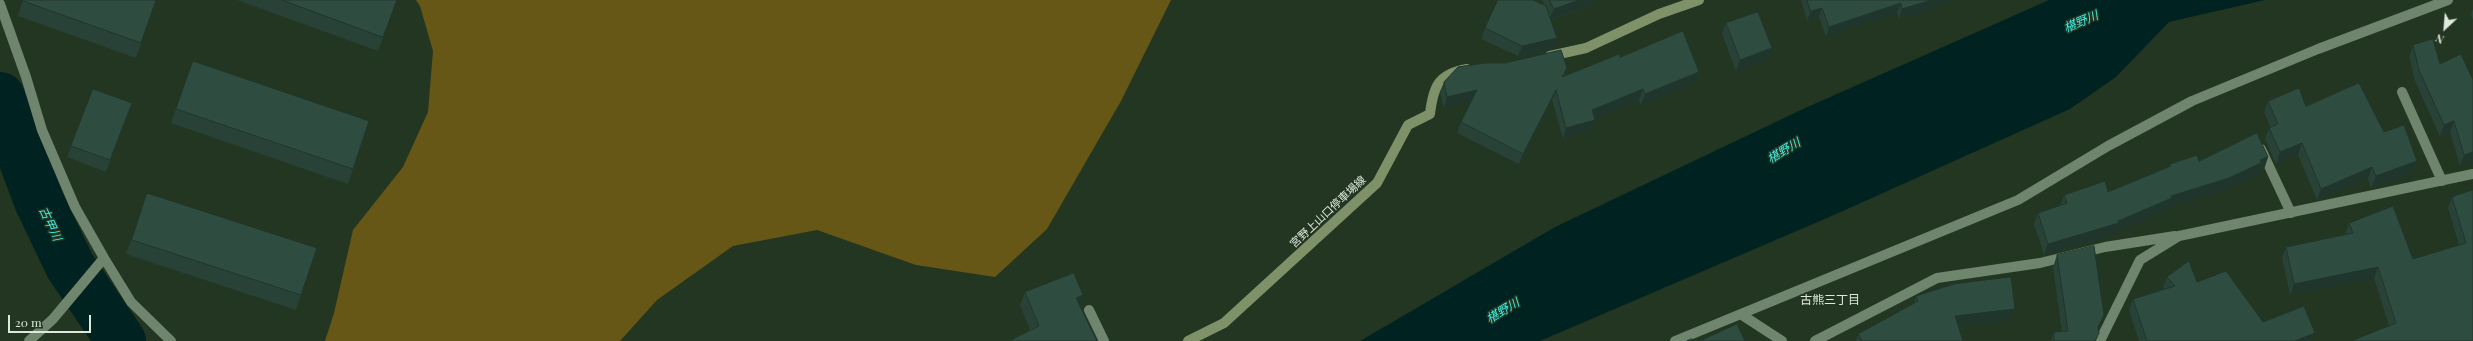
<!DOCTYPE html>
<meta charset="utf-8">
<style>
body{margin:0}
#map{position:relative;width:2473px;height:341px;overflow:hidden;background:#233621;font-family:"Playfair Display",serif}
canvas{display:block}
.north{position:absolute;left:2425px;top:8px;width:40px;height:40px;-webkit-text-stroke:3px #233621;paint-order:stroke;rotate:206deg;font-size:11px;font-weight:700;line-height:16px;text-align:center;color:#dde9dc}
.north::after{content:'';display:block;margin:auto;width:14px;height:18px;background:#dde9dc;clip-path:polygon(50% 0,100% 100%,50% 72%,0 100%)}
.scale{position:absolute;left:8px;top:315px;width:83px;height:18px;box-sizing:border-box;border:2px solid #dde9dc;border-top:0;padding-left:5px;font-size:12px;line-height:14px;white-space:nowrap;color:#dde9dc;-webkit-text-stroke:3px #233621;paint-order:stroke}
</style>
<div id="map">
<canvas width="2473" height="341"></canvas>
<div class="north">N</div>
<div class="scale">20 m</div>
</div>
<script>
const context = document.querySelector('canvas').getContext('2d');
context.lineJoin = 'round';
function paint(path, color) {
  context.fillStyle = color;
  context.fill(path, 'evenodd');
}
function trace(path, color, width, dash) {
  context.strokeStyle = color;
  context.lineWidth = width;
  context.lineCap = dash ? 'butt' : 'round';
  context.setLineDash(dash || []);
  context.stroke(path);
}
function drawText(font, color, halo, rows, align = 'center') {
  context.font = font + ' "Playfair Display","Noto Sans JP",serif';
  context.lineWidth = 3;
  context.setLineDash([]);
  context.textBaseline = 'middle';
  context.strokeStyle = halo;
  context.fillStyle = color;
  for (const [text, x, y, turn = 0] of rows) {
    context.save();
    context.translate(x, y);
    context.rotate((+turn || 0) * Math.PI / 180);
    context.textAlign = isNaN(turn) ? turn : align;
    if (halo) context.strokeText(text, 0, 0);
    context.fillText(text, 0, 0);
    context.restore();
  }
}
paint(new Path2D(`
 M416,0H1171L1121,101L1047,229L995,277L916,265L817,230L733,246L657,300L620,341H325L334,313L353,230L403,167L428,112L433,51L420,6Z`), '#675716');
paint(new Path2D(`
 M2049,0H2265L2169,22L2116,77L2070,109L1834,215L1540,341H1360L1555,227L1803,109Z`), '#002322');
trace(new Path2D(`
 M0,97L39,201L70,266L121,341`), '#002322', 50);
trace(new Path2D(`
 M0,4L26,77L42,130L75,207L104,258
 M2402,92L2442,181
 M2261,149L2291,213
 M1089,310L1104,341
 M1742,315L1782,341
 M29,341L53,319L104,258L131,302L171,341
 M1675,341L2018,200L2108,146L2192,101L2318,49L2448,0
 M1815,341L1937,278L2040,263L2105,247L2175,236
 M2100,341L2140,260L2179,236L2473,174`), '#70856d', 10);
trace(new Path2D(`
 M1550,56L1586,48L1659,14L1699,0
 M1188,341L1224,323L1377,183L1408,125L1430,114C1433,87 1438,74 1467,69`), '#7e9168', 10);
paint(new Path2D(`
 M23,0H156L136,58L18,16Z
 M237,0H397L378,51Z
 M1542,0H1593L1591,6L1551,20L1553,49L1518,56L1481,39L1485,28L1544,5Z
 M1801,0H1959L1899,19L1897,13L1826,37L1819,17L1807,21Z
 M2473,9V20L2471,14Z
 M1726,23L1768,60L1736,71L1722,34Z
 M2413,45L2440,64L2473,80V162L2460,166L2450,132L2440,136L2415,81L2409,56Z
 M1620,57L1699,72L1696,83L1641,105L1639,100L1594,118L1591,131L1563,139L1552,100L1519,164L1457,133L1461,122L1472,101L1444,108L1440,92L1444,82L1567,68L1564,77Z
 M187,76L353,169L348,184L171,123Z
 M93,89L132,103L106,172L67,157Z
 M2268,101L2306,106L2384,132L2417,161L2413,173L2371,188L2368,179L2317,200L2298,155L2276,164L2265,139L2269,128L2270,127L2264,112Z
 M2268,157L2264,169L2258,171L2257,175L2225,190L2168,207V210L2116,232L2114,235L2044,255L2034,224L2038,213L2060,206L2064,195L2108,192L2169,166L2170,164L2199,161Z
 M2473,190V341L2389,326L2374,278L2290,295L2282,258L2286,247L2345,234L2349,223L2413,259L2459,245L2448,208L2452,197Z
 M147,193L301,295L296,310L126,254Z
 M2057,255L2100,326L2098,330L2096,341H2051L2054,332H2062L2053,267Z
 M2167,277L2197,282L2263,322L2312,341H2139L2129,310L2133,299L2165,289L2163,287Z
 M1025,292L1083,295L1079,305L1097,341H1010L1011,340L1030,330L1020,305Z
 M1916,296L2010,320L1958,327L1963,341H1856L1858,334L1914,303Z`), '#284237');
paint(new Path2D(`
 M1579,0H1593L1591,6L1549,20L1554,9Z
 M1932,0H1959L1899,19L1902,9Z
 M1901,3L1897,13L1826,37L1829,27Z
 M1822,8L1819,17L1807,21L1811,11Z
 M1557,38L1553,49L1518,56L1522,46Z
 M1772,48L1768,60L1736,71L1740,60Z
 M1699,72L1696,83L1641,105L1645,94Z
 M1643,89L1639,100L1588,121L1592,110Z
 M1477,90L1473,101L1444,108L1447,97Z
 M1556,90L1552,100L1519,164L1523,154Z
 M1595,120L1591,131L1563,139L1566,128Z
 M2454,121L2450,132L2440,136L2444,125Z
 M2302,143L2298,155L2276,164L2280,152Z
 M2473,152V162L2460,166L2464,155Z
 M2268,157L2264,169L2258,171L2257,175L2225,190L2168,207V210L2116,232L2114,235L2044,255L2048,244L2118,221L2171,196Z
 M2417,161L2413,173L2371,188L2376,176Z
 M2372,167L2368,179L2317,200L2321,189Z
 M2378,267L2374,278L2290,295L2294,284Z
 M1083,295L1078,309L1076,298Z
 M2015,309L2010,320L1951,328L1955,316Z
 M2104,315L2100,326L2094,338L2098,327Z
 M2315,333L2312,341H2295Z`), '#20362d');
const building = new Path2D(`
 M23,0H156L141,43L23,1Z
 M282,0H397L383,37Z
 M1498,0H1533L1546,6L1557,38L1522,46L1485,28Z
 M1550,0H1579L1554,9Z
 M1807,0H1932L1902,9L1901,3L1829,27L1822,8L1811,11Z
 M1758,12L1772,48L1740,60L1726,23Z
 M1683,31L1699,72L1645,94L1643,89L1592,110L1595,120L1566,128L1556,90L1523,154L1461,122L1477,90L1447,97L1444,82L1458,67L1485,63H1505L1561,50L1567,68L1562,77L1619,54L1620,57Z
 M2433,39L2440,64L2461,54L2473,80V152L2464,155L2454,121L2444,125L2419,70L2413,45Z
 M193,61L369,121L353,169L176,109Z
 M2359,83L2384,132L2404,125L2417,161L2376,176L2372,167L2321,189L2302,143L2280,152L2269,128L2278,124L2268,101L2299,88L2306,106Z
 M93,89L132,103L110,160L71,146Z
 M2257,133L2268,157L2260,160L2261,163L2229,178L2171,196L2172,198L2118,221L2119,223L2048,244L2038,213L2067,203L2064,195L2105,181L2108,192L2171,166L2170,164L2197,155L2199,161Z
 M2473,190V341H2351L2396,323L2378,267L2294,284L2286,247L2353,233L2349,223L2393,206L2413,259L2466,243L2452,197Z
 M147,193L317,248L301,295L132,240Z
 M2094,246L2104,315L2098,327L2099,333L2095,341H2054V332L2068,331L2057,255Z
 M2189,261L2197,282L2226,271L2263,322L2304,306L2315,333L2295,341H2147L2133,299L2175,286L2167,277Z
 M1074,273L1083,295L1076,298L1097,341H1012L1011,340L1039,326L1025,292Z
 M2011,277L2015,309L1955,316L1963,341H1862L1858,334L1918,301L1916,296L1954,284Z
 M1737,324L1745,341H1700Z
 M1692,339L1693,341H1687Z`);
paint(building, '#2e4d40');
trace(building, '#20362d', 1);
drawText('11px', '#dde9dc', '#233621', [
 ["宮野上山口停車場線",1328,212,-43]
]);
drawText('italic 12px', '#40ece4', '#233621', [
 ["椹野川",2081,22,-23],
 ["椹野川",1784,151,-31],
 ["古甲川",50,224,65],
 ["椹野川",1503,311,-31]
]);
drawText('12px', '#dde9dc', '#233621', [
 ["古熊三丁目",1830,300]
]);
</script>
